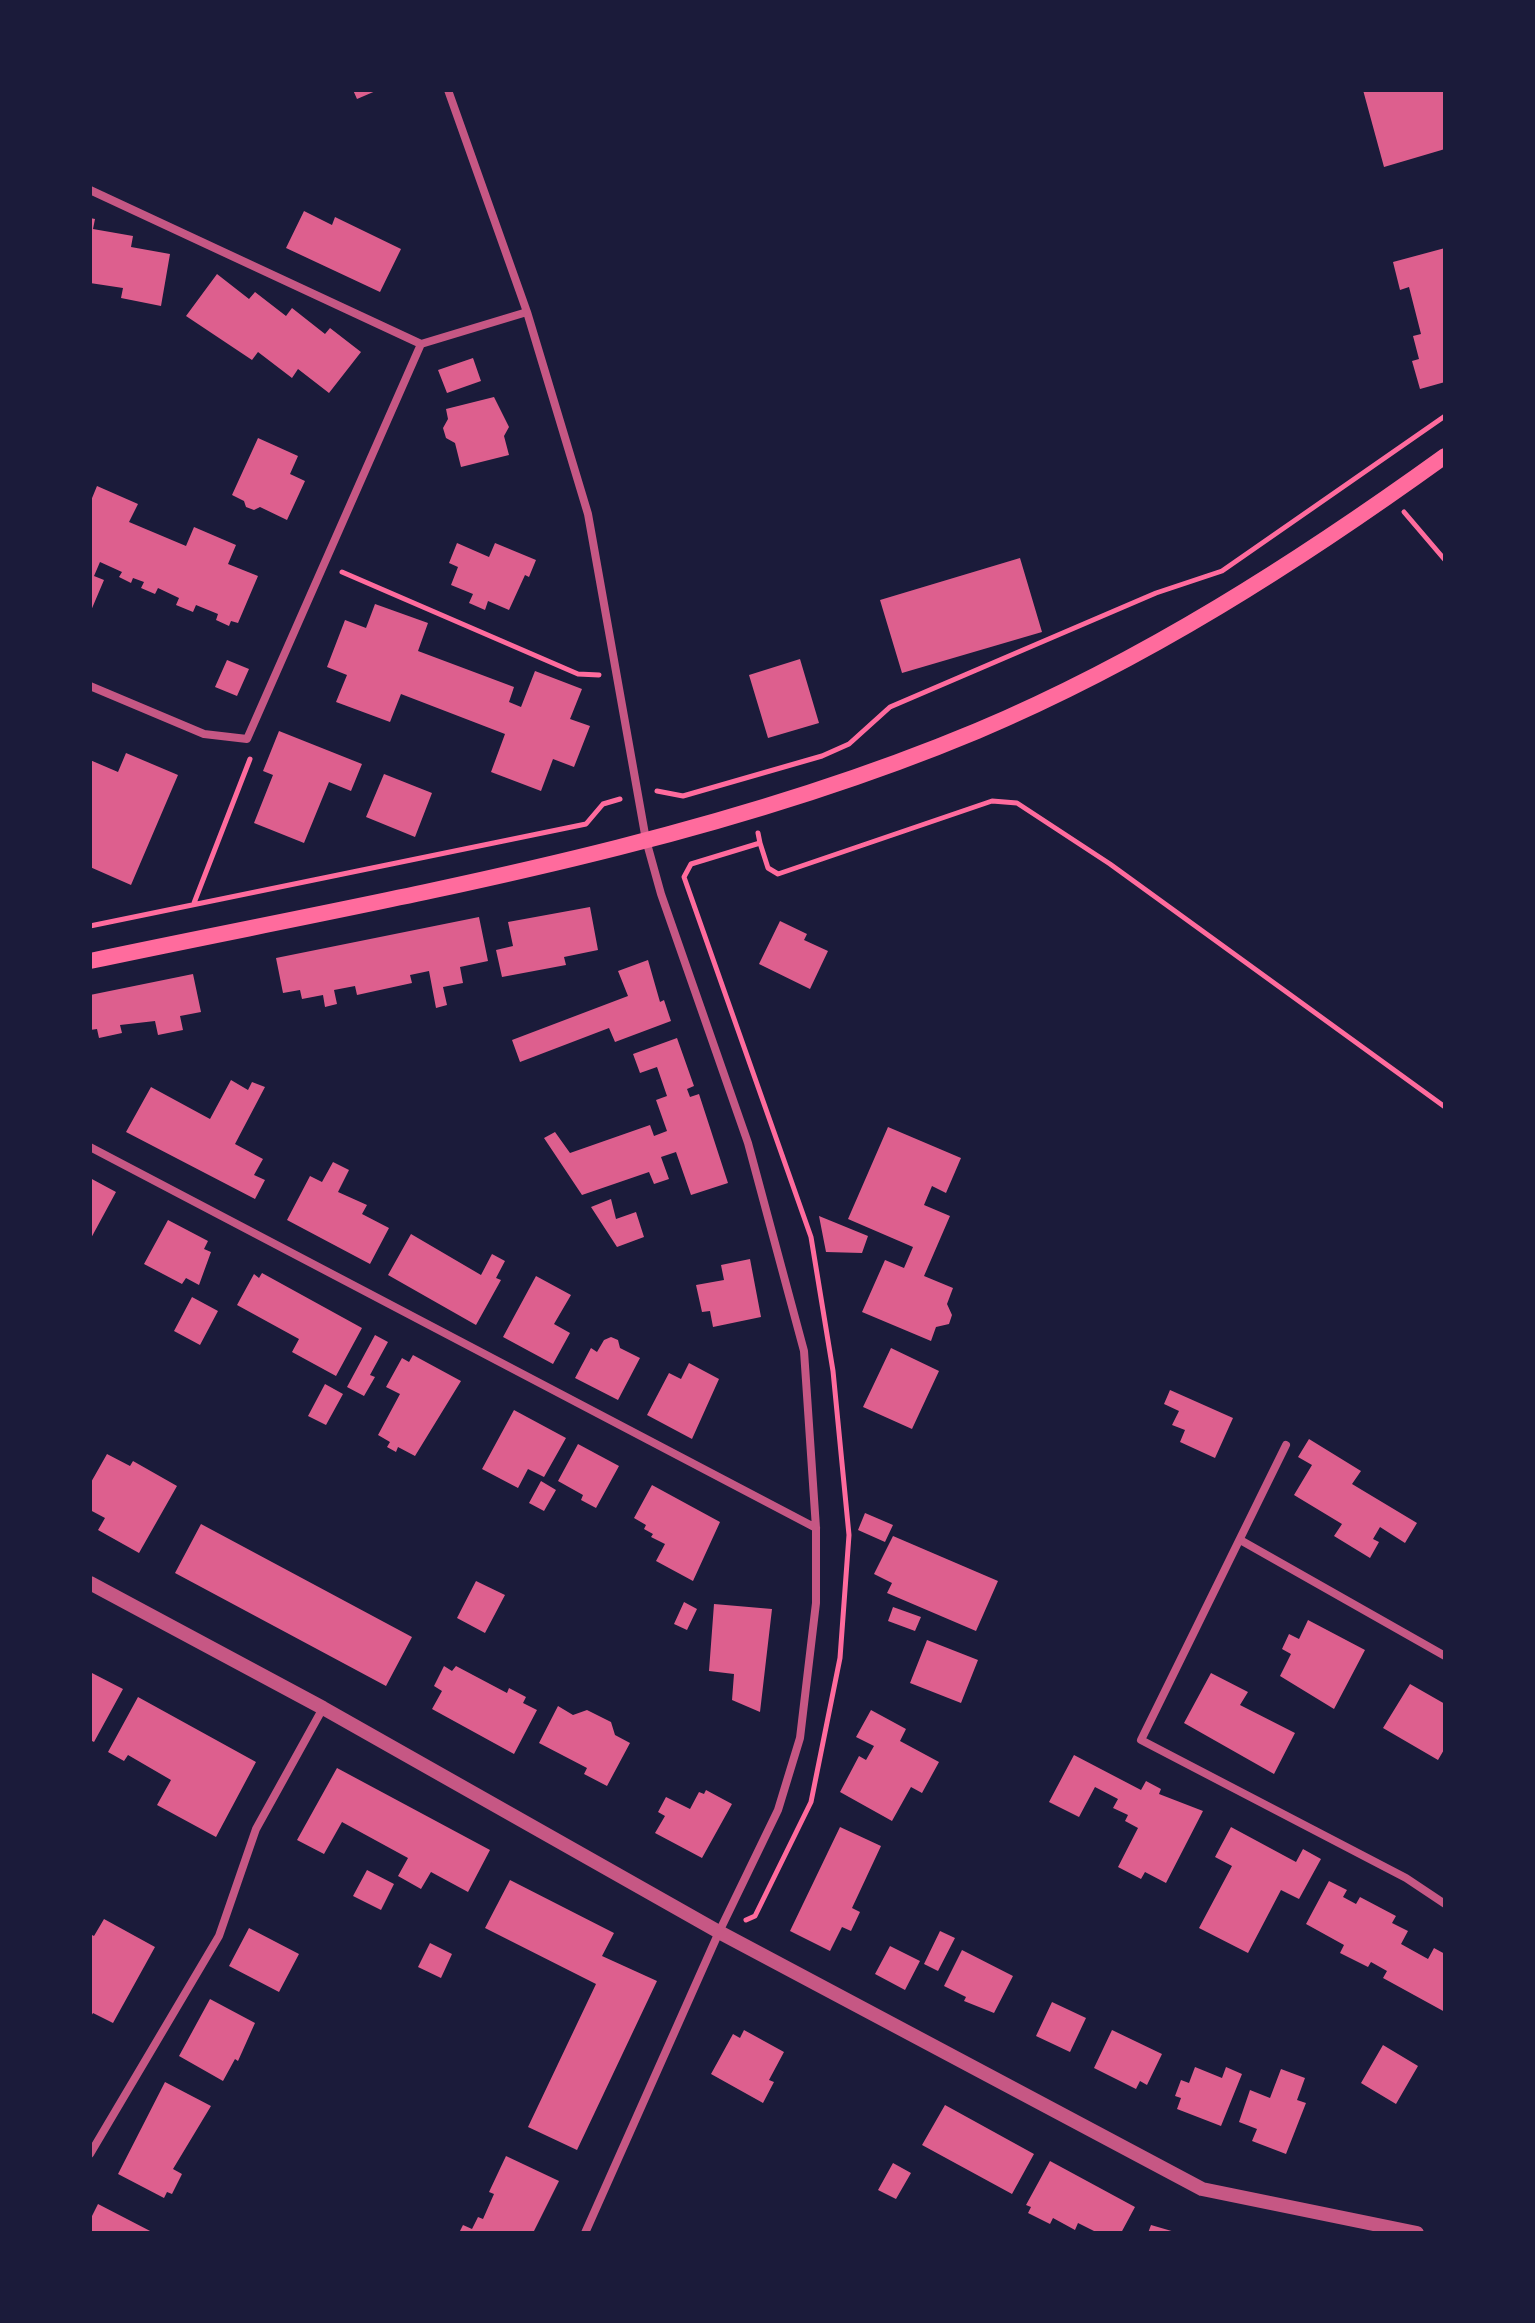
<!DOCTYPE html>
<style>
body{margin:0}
#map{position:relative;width:1535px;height:2323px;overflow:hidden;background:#1b1b3a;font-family:"PT Sans",sans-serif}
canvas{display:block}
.frame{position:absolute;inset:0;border:92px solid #1b1b3a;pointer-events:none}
</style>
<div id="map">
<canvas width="1535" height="2323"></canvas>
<div class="frame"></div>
</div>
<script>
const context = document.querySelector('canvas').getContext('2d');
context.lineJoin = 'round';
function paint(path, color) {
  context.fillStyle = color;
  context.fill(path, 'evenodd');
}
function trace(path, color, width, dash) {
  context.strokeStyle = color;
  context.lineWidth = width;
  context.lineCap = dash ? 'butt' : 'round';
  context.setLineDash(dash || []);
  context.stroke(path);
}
paint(new Path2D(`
 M353,90H378L357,99Z
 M1363,90H1445V149L1384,167Z
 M304,211L332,225L335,217L401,249L380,292L286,248Z
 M90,218L95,219L93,229L133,236L131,247L170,254L161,306L121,298L123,288L90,283Z
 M1445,248V382L1420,389L1412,361L1419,359L1413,336L1421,334L1409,287L1400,290L1393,262Z
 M217,274L249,299L255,292L286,316L292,308L325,334L330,328L361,352L329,393L298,369L292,378L258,352L252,360L186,316Z
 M473,358L481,381L447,393L438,370Z
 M494,397L509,427L504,436L509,455L461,467L455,443L446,438L443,428L448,419L446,409Z
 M258,438L298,456L290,474L305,481L287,520L260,507L254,510L246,507L244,501L232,495Z
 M97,486L138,504L129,522L186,546L194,527L236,545L228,564L258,576L238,623L231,621L229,626L216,620L218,614L196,605L193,612L176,605L179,598L158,588L155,594L141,588L144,582L133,578L131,583L119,577L122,572L100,562L94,576L104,580L90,613V503Z
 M457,543L489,557L495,543L536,560L529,577L525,575L509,610L488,601L485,610L469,603L473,594L451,585L458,567L449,563Z
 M1020,558L1042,632L902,673L880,600Z
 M375,604L428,623L418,651L514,687L509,702L521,707L535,671L582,689L570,719L590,726L574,767L553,759L541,791L491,772L505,734L401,694L390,722L336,702L347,675L327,667L345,620L366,628Z
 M800,659L819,723L768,738L749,675Z
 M227,660L249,669L237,696L215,687Z
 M279,731L362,764L351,791L329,782L304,843L254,823L273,775L263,771Z
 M126,753L178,775L131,885L90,867V760L118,772Z
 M384,774L432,793L415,837L366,817Z
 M590,907L598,950L564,957L566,965L502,977L496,950L513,946L508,922Z
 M479,917L488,961L460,967L463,983L443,987L447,1005L436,1008L429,971L410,975L412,983L357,995L355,986L334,990L337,1004L325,1007L323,995L302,999L300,990L283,993L276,958Z
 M780,921L807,934L804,940L828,951L810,989L759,964Z
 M648,960L660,1002L664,1000L671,1021L615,1042L609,1028L520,1062L512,1040L628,996L618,971Z
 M193,974L201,1012L180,1016L183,1030L158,1035L155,1021L120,1025L122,1033L99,1038L97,1029L90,1030V995Z
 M677,1038L694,1086L687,1089L690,1097L699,1094L728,1183L691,1195L676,1152L661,1157L669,1179L654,1184L649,1172L582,1195L544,1138L555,1132L570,1153L650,1125L654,1136L667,1131L656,1100L667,1096L657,1067L640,1073L633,1054Z
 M231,1080L248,1090L252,1082L265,1087L235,1144L263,1159L254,1175L265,1180L255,1199L126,1132L151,1087L210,1119Z
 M888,1127L961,1158L946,1193L932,1186L924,1205L950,1216L924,1276L953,1288L947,1304L952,1315L949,1324L936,1327L931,1341L862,1312L885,1260L904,1268L913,1247L848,1219Z
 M333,1162L349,1170L338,1192L367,1205L362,1214L389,1228L370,1264L287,1220L310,1176L322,1182Z
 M90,1178L116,1192L90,1240Z
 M611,1199L616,1219L636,1212L644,1237L617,1247L591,1207Z
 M819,1216L868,1236L862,1253L826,1252Z
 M168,1220L208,1241L204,1249L211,1252L199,1285L186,1278L182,1284L144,1264Z
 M411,1234L481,1275L492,1254L505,1261L496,1278L501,1280L476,1325L388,1275Z
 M750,1259L761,1317L713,1327L710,1311L702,1312L696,1285L724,1280L721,1265Z
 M262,1273L362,1328L336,1376L292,1352L299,1339L237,1305L254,1274L259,1278Z
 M536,1276L571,1295L554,1324L570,1333L553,1364L503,1337Z
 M192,1297L218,1311L200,1345L174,1331Z
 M375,1335L388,1342L370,1375L375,1377L364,1396L347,1387Z
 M611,1337L618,1340L620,1348L640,1358L618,1400L575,1378L591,1348L597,1352L604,1340Z
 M891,1348L939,1371L912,1429L863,1407Z
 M413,1355L461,1381L415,1456L398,1447L396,1452L387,1447L390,1442L378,1435L400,1394L386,1387L402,1358L409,1362Z
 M689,1363L719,1379L692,1439L647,1415L669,1373L681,1379Z
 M325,1384L343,1394L326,1425L308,1416Z
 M1170,1390L1233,1418L1215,1458L1180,1442L1185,1430L1172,1425L1179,1411L1164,1404Z
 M514,1410L566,1438L544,1477L528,1469L518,1488L482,1469Z
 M1309,1439L1361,1471L1352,1484L1417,1523L1405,1543L1380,1527L1373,1539L1379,1542L1370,1558L1334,1536L1342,1524L1294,1495L1312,1465L1298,1457Z
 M578,1444L619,1466L596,1508L581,1500L583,1495L558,1481Z
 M107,1454L130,1466L133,1461L177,1486L139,1553L98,1530L105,1518L90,1510V1484Z
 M541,1481L556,1490L544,1511L529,1503Z
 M652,1485L720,1522L693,1581L656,1561L665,1544L651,1537L653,1534L644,1529L646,1525L634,1518Z
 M865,1513L893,1525L885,1542L858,1530Z
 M201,1524L412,1637L386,1686L175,1573Z
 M893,1536L998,1581L976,1631L887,1593L892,1583L874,1574Z
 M476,1581L505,1595L485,1633L457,1618Z
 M684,1602L697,1609L687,1630L674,1624Z
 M714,1604L772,1609L760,1712L732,1700L734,1674L709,1671Z
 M893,1607L921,1617L915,1631L888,1621Z
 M1308,1620L1365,1650L1334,1709L1280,1676L1291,1654L1282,1649L1289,1634L1299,1639Z
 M927,1640L978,1660L961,1703L910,1683Z
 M444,1666L452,1671L456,1666L507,1693L509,1688L526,1697L523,1703L537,1710L514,1754L432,1709L442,1691L434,1686Z
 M90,1672L123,1689L94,1742L90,1740Z
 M1211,1673L1248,1692L1240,1705L1295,1733L1274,1774L1184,1723Z
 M1410,1684L1445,1704V1748L1438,1760L1383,1728Z
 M138,1697L256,1762L216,1837L157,1805L171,1780L128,1755L124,1761L108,1752Z
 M558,1706L573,1715L587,1710L611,1722L615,1735L630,1743L607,1786L584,1774L587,1768L539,1743Z
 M871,1710L906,1729L900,1741L939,1762L922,1793L911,1787L892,1821L840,1792L859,1756L866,1760L874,1746L856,1737Z
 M1074,1755L1141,1790L1146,1781L1161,1789L1159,1794L1203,1811L1166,1883L1145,1872L1141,1879L1118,1867L1138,1828L1125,1821L1128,1815L1113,1808L1118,1799L1095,1787L1079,1817L1049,1802Z
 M337,1768L490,1850L468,1892L431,1872L421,1889L398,1876L408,1858L342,1822L324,1854L297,1840Z
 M706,1790L732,1804L702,1858L655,1833L665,1816L658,1812L666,1797L690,1809L699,1792L704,1794Z
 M840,1827L881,1846L852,1908L860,1912L851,1931L842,1927L830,1951L790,1931Z
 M1231,1827L1296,1862L1303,1849L1321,1859L1299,1899L1281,1890L1248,1953L1199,1928L1232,1866L1215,1857Z
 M367,1870L394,1884L381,1910L353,1896Z
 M510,1880L614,1933L602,1956L657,1981L577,2150L528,2127L596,1984L485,1928Z
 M1329,1881L1347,1890L1343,1897L1356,1904L1360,1897L1396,1916L1392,1923L1408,1931L1401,1944L1428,1959L1434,1948L1445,1954V2012L1383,1978L1387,1971L1371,1962L1368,1967L1340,1953L1344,1945L1306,1924Z
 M104,1919L155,1947L113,2023L93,2013L90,2018V1934L94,1936Z
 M249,1928L299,1954L279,1992L229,1966Z
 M940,1931L955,1938L938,1971L924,1964Z
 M430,1943L452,1954L441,1978L418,1967Z
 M890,1946L920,1961L905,1990L875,1974Z
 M962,1950L1013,1976L994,2013L964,2001L966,1997L944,1986Z
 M210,1999L255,2023L238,2061L235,2059L223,2081L179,2056Z
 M1052,2002L1086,2018L1070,2052L1036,2036Z
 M744,2030L784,2052L769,2080L774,2082L763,2103L711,2074L733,2034L740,2038Z
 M1112,2030L1162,2054L1147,2085L1140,2081L1136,2089L1094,2068Z
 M1383,2045L1418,2066L1396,2104L1361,2083Z
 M1195,2067L1222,2078L1226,2067L1242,2074L1221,2126L1177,2109L1181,2098L1175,2096L1181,2080L1189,2083Z
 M1281,2069L1305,2078L1297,2100L1306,2103L1286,2154L1252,2141L1257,2129L1239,2122L1250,2090L1270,2098Z
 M165,2082L211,2106L173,2169L182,2174L172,2194L167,2192L164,2198L118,2174Z
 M945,2105L1034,2154L1012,2194L922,2145Z
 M506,2156L559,2181L533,2233H459L463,2225L472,2229L478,2217L483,2219L494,2194L489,2192Z
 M1050,2161L1135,2207L1121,2233H1098L1078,2223L1075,2230L1053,2218L1050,2224L1028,2213L1031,2207L1026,2205Z
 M893,2163L911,2173L896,2199L878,2190Z
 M98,2204L154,2233H90V2220Z
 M1151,2225L1175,2232L1174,2233H1148Z`), '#dd5f8e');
trace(new Path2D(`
 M1404,512L1445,560
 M342,572L578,674L599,675
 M657,791L683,796L822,756L849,744L890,707L1156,593L1222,571L1445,416
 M760,843L768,868L778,874L992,801L1017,803L1110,864L1445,1107
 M194,903L250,759
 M90,926L586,824L603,804L620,799
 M746,1920L755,1916L811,1802L840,1658L849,1535L833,1371L811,1237L684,877L691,864L760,843L758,833`), '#ff6b9d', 5);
trace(new Path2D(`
 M448,90L527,312L588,514L646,840L661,894L748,1143L804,1351L816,1528V1603L800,1738L778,1810L719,1932L585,2233
 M90,190L421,344
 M90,686L204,734L247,739L421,344L527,312
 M90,1147L816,1528
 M1286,1445L1141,1740L1406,1878L1445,1904
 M1242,1541L1445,1656
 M90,2154L219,1936L256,1829L323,1708`), '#c65784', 8);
trace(new Path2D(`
 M90,1583L323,1708L719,1932L1202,2189L1417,2233`), '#c65784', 14);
trace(new Path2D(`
 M90,961C388,898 695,849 977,731C1145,660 1298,562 1445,456`), '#ff6b9d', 16);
</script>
